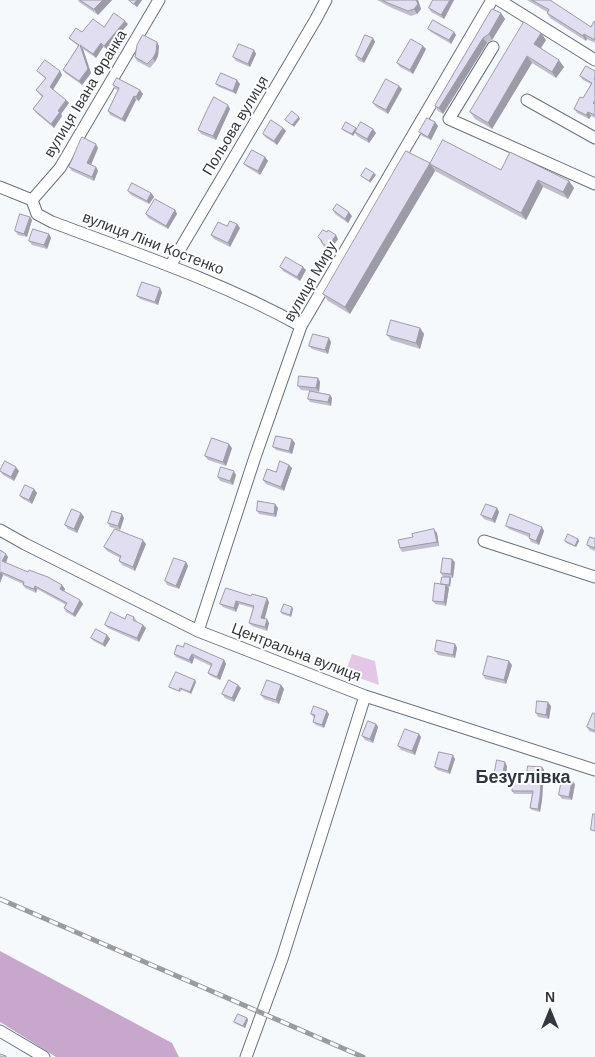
<!DOCTYPE html>
<meta charset="utf-8">
<style>
body{margin:0}
#map{position:relative;width:595px;height:1057px;overflow:hidden;background:#f6f9fc;font-family:Arial,sans-serif}
canvas{display:block}
.north{position:absolute;left:525px;top:987px;width:50px;height:50px;-webkit-text-stroke:4px #fff;paint-order:stroke;rotate:0deg;font-size:14px;font-weight:700;line-height:20px;text-align:center;color:#34383e}
.north::after{content:'';display:block;margin:auto;width:18px;height:22px;background:#34383e;clip-path:polygon(50% 0,100% 100%,50% 72%,0 100%)}
</style>
<div id="map">
<canvas width="595" height="1057"></canvas>
<div class="north">N</div>
</div>
<script>
const context = document.querySelector('canvas').getContext('2d');
context.lineJoin = 'round';
function paint(path, color) {
  context.fillStyle = color;
  context.fill(path, 'evenodd');
}
function trace(path, color, width, dash) {
  context.strokeStyle = color;
  context.lineWidth = width;
  context.lineCap = dash ? 'butt' : 'round';
  context.setLineDash(dash || []);
  context.stroke(path);
}
function drawText(font, color, halo, rows, align = 'center') {
  context.font = font + ' Arial,sans-serif';
  context.lineWidth = 4;
  context.setLineDash([]);
  context.textBaseline = 'middle';
  context.strokeStyle = halo;
  context.fillStyle = color;
  for (const [text, x, y, turn = 0] of rows) {
    context.save();
    context.translate(x, y);
    context.rotate((+turn || 0) * Math.PI / 180);
    context.textAlign = isNaN(turn) ? turn : align;
    if (halo) context.strokeText(text, 0, 0);
    context.fillText(text, 0, 0);
    context.restore();
  }
}
paint(new Path2D(`
 M352,654L375,661L379,685L345,673Z`), '#e2c8e6');
paint(new Path2D(`
 M0,951L172,1043L179,1057H56L0,1022Z`), '#c7a8cc');
const minor = new Path2D(`
 M499,0L595,60
 M493,47L449,119L595,184
 M527,100L595,138
 M0,187L32,200L37,214L52,222C137,254 222,282 301,326
 M32,200L60,168L159,0
 M170,266L316,19L326,0
 M0,530L25,544L198,631L365,696L595,770
 M484,541L595,577
 M198,631L255,457L301,326L492,0
 M0,1031L44,1057
 M246,1057L282,959L365,696`);
trace(minor, '#68717f', 13);
trace(minor, '#fff', 11);
const rail = new Path2D(`
 M0,899L363,1057`);
trace(rail, '#989ba0', 5);
trace(rail, '#fff', 3, [9]);
paint(new Path2D(`
 M78,0H112L98,15L79,2Z
 M128,0H142L137,7Z
 M377,0H418L421,9L417,14L411,16L392,8Z
 M433,0H454L444,19L431,12L429,8Z
 M527,0H550L591,27L595,22V43L587,39L586,41L550,18L547,13V12Z
 M492,9L501,13L505,19L492,40L487,43L443,114L438,111L435,106Z
 M128,24L107,49L103,47L96,58L83,49L91,73L82,85L65,73L63,70L78,46L72,41L69,38L82,32L104,27Z
 M428,29L454,32L456,35L451,44L431,32Z
 M373,38L375,42L364,63L358,60L356,56Z
 M546,40L541,48L564,67L556,78L532,63L492,129L475,119L470,112Z
 M159,46L158,56L155,62L150,68L137,61L135,57Z
 M423,46L426,49L413,74L400,67L397,63Z
 M254,50L256,54L250,67L236,61L233,57Z
 M37,71H60L62,75L53,90L66,100L69,103L61,114L62,116L54,128L36,113L33,109L42,97L39,94L36,90L46,79L40,74Z
 M595,71V118L591,116L589,119L577,113L574,109L583,98L591,84L583,80L580,76Z
 M216,84H240L236,94L219,87Z
 M113,85L140,90L143,94L139,101L136,100L125,122L110,115L108,111L118,90L115,89Z
 M399,86L402,89L388,114L376,107L373,103Z
 M230,109L216,140L201,134L198,130Z
 M435,122L438,126L431,140L422,136L419,132Z
 M283,128L286,131L277,145L265,137L263,134Z
 M356,128L357,129L376,133L369,143L357,136L355,133L353,136L344,131L342,129Z
 M98,148L91,165L98,171L94,181L72,171L69,167Z
 M265,157L268,161L260,175L247,167L244,164Z
 M430,164L501,170L569,181L574,188L568,199L543,187L526,220L435,171L350,314L328,301L323,294Z
 M128,191L151,193L154,197L149,204L131,195Z
 M175,210L177,214L168,229L148,218L146,214Z
 M333,210L352,216L348,223L335,214Z
 M30,217L32,220L27,237L18,235L15,231Z
 M237,224L240,228L230,247L214,239L211,235L227,226Z
 M49,234L51,238L47,249L32,245L29,241Z
 M318,237L338,239L330,250L324,247Z
 M280,267H303L306,270L300,281L283,271Z
 M162,292L158,305L140,299L137,296Z
 M420,328L424,334L420,349L391,340L387,335Z
 M331,342L328,354L312,349L309,346Z
 M318,378L320,382L319,392L312,391L330,395L332,398L331,406L310,402L308,399L310,391L301,390L298,386Z
 M295,443L292,454L276,450L273,447Z
 M232,448L226,466L208,460L205,456Z
 M289,465L292,468L284,491L266,484L263,480Z
 M0,471H19L14,481L3,475Z
 M236,475L233,485L220,481L218,477Z
 M34,489L37,493L32,504L23,499L20,496Z
 M275,504L278,508L276,517L259,514L257,511Z
 M497,508L499,512L495,523L484,519L481,515Z
 M81,513L84,517L77,533L68,529L65,525Z
 M124,518L120,530L110,527L108,523Z
 M506,526L544,531L539,545L531,542L529,538V537L509,529Z
 M437,533L439,546L402,552L400,548Z
 M578,539L579,541L576,547L566,543L565,541Z
 M595,539V551L590,549L587,545Z
 M146,544L135,571L122,565L119,561L120,558L107,551L104,547Z
 M0,550L6,554L8,557L6,563L28,572L62,585L65,589L64,591L80,600L83,604L75,617L66,612L64,608L66,605L37,589L36,593L25,588L23,584L3,575L0,583Z
 M186,562L188,566L179,589L167,585L165,581Z
 M455,562L453,578H450L451,579L450,587H448L449,588L446,606L435,604L433,601L441,584L443,577L441,573Z
 M251,596L269,602L264,619L269,623L267,631L252,626L249,623L253,608L239,604L236,612L223,607L220,604Z
 M293,609L291,617L282,614L281,612Z
 M134,617L137,621L136,622L146,628L139,642L108,628L105,625L125,619Z
 M107,635L110,639L105,647L94,641L91,638Z
 M455,644L457,648L455,658L438,655L435,651Z
 M183,647L224,660L226,664L220,680L211,676L208,673L211,666L194,658L192,664L176,657L174,654Z
 M512,665L506,684L485,679L483,675Z
 M195,680L196,682L191,694L182,690L180,692L170,688L169,687Z
 M281,685L284,689L279,704L264,699L261,695Z
 M241,688L234,702L225,698L222,694Z
 M551,706L549,719L538,717L536,713Z
 M311,714H329L324,728L316,725L313,722L314,718Z
 M595,714V733L589,731L587,727Z
 M376,724L378,727L373,743L365,740L362,736Z
 M419,734L421,737L415,755L401,750L398,746Z
 M455,759L450,774L437,770L435,767Z
 M507,766L505,782L496,780L494,776Z
 M542,767L544,770L542,800L540,812L532,810L530,808L532,794H514L512,791Z
 M572,781L575,784L572,800L562,799L559,795Z
 M247,1018L248,1020L245,1028L236,1024L234,1022Z`), '#c1bfce');
paint(new Path2D(`
 M103,0H112L98,15L94,9Z
 M137,0H142L137,7L134,4Z
 M416,0H418L421,9L417,14L414,9Z
 M450,0H454L444,19L441,15Z
 M501,13L505,19L492,40L489,34Z
 M125,21L128,24L107,49L104,46Z
 M454,32L456,35L451,44L449,40Z
 M541,33L546,40L539,51L534,44Z
 M584,34L587,39L586,41L583,36Z
 M373,38L375,42L364,63L362,59Z
 M483,38L487,43L443,114L439,108Z
 M157,42L159,46L158,56L155,62L153,58Z
 M101,43L103,47L96,58L93,54Z
 M80,45L83,49L91,73L82,85L79,81Z
 M423,46L426,49L413,74L410,70Z
 M254,50L256,54L250,67L248,64Z
 M527,56L532,63L492,129L488,123Z
 M559,60L564,67L556,78L552,72Z
 M60,71L62,75L52,91L50,87Z
 M237,80L240,84L236,94L233,91Z
 M399,86L402,89L388,114L386,110Z
 M140,90L143,94L139,101L136,97Z
 M134,96L136,100L125,122L122,119Z
 M66,100L69,103L61,114L62,116L54,128L51,124L58,111Z
 M228,105L230,109L216,140L213,136Z
 M588,112L591,116L589,119L586,115Z
 M299,117L300,119L294,127L292,125Z
 M435,122L438,126L431,140L428,137Z
 M283,128L286,131L277,145L274,141Z
 M356,128L357,129L353,136L352,134Z
 M373,129L376,133L369,143L367,139Z
 M96,144L98,148L90,167L87,163Z
 M265,157L268,161L260,175L258,171Z
 M430,163L435,171L350,314L345,307Z
 M96,167L98,171L94,181L92,177Z
 M374,173L376,175L370,183L369,181Z
 M538,180L543,187L526,220L521,213Z
 M569,181L574,188L568,199L563,192Z
 M151,193L154,197L149,204L147,201Z
 M175,210L177,214L168,229L166,226Z
 M349,212L352,216L348,223L345,219Z
 M30,217L32,220L27,237L24,234Z
 M237,224L240,228L230,247L228,243Z
 M49,234L51,238L47,249L44,245Z
 M336,235L338,239L330,250L328,247Z
 M303,267L306,270L300,281L297,277Z
 M160,288L162,292L158,305L155,302Z
 M420,328L424,334L420,349L416,343Z
 M329,338L331,342L328,354L325,350Z
 M318,378L320,382L319,392L316,388Z
 M330,395L332,398L331,406L328,402Z
 M292,439L295,443L292,454L289,451Z
 M229,444L232,448L226,466L223,462Z
 M289,465L292,468L284,491L281,487Z
 M16,467L19,471L14,481L11,477Z
 M234,471L236,475L233,485L230,481Z
 M34,489L37,493L32,504L29,500Z
 M275,504L278,508L276,517L274,514Z
 M497,508L499,512L495,523L492,519Z
 M81,513L84,517L77,533L74,529Z
 M122,514L124,518L120,530L118,526Z
 M542,527L544,531L539,545L536,541Z
 M434,529L437,533L439,546L437,542Z
 M578,539L579,541L576,547L575,546Z
 M143,540L146,544L135,571L133,567Z
 M6,554L8,557L5,565L2,561Z
 M452,559L455,562L453,578L451,574Z
 M186,562L188,566L179,589L176,586Z
 M1,572L3,575L0,583V574Z
 M450,577L451,579L450,587L449,585Z
 M62,585L65,589L63,593L60,589Z
 M446,585L449,588L446,606L444,602Z
 M35,586L37,589L36,593L34,589Z
 M267,598L269,602L264,622L261,618Z
 M80,600L83,604L75,617L73,614Z
 M236,601L239,604L236,612L234,608Z
 M292,607L293,609L291,617L290,615Z
 M267,619L269,623L267,631L265,627Z
 M143,625L146,628L139,642L137,638Z
 M107,635L110,639L105,647L103,644Z
 M455,644L457,648L455,658L453,655Z
 M192,654L194,658L192,664L189,660Z
 M224,660L226,664L220,680L217,677Z
 M509,661L512,665L506,684L504,680Z
 M195,680L196,682L191,694L190,692Z
 M238,685L241,688L234,702L232,698Z
 M281,685L284,689L279,704L276,700Z
 M548,702L551,706L549,719L546,715Z
 M327,711L329,714L324,728L322,725Z
 M376,724L378,727L373,743L370,739Z
 M419,734L421,737L415,755L412,751Z
 M453,755L455,759L450,774L448,771Z
 M505,762L507,766L505,782L502,778Z
 M542,767L544,770L542,800L540,812L538,809Z
 M572,781L575,784L572,800L569,797Z
 M247,1018L248,1020L245,1028L243,1026Z`), '#9d9ba8');
const building = new Path2D(`
 M80,0H103L94,9Z
 M129,0H137L134,4Z
 M382,0H416L418,4L414,9L408,11L388,3Z
 M433,0H450L441,15L429,8Z
 M532,0H550L591,27L594,21L595,22V40L584,34L583,36L547,13L549,10Z
 M492,9L501,13L489,34L483,38L439,108L435,106Z
 M114,13L125,21L104,46L101,43L93,54L80,45L88,69L79,81L63,70L79,45L69,38L76,28L82,32L93,19L104,27Z
 M433,20L454,32L449,40L428,29Z
 M524,22L541,33L534,44L559,60L552,72L527,56L488,123L470,112Z
 M143,35L157,42L156,52L153,58L147,64L135,57L137,45Z
 M365,35L373,38L362,59L356,56Z
 M411,39L423,46L410,70L397,63Z
 M239,44L254,50L248,64L233,57Z
 M45,60L60,71L50,87L66,100L58,111L60,112L51,124L33,109L43,96L36,90L46,78L37,71Z
 M586,66L595,71V77L594,79L595,80V100L593,103L595,104V115L588,112L586,115L574,109L580,97L583,98L592,83L580,76Z
 M221,73L237,80L233,91L216,84Z
 M117,78L140,90L136,97L134,96L122,119L108,111L119,88L113,85Z
 M386,79L399,86L386,110L373,103Z
 M214,97L228,105L213,136L198,130L206,112Z
 M292,111L299,117L292,125L285,120Z
 M427,118L435,122L428,137L419,132Z
 M271,120L283,128L274,141L263,134Z
 M346,122L356,128L352,134L342,129Z
 M361,122L373,129L367,139L355,132Z
 M82,137L96,144L87,163L96,167L92,177L69,167Z
 M443,140L501,170L510,152L569,181L563,192L538,180L521,213L430,164Z
 M252,150L265,157L258,171L244,164Z
 M406,151L430,163L345,307L323,294Z
 M366,168L374,173L369,181L361,176Z
 M132,183L151,193L147,201L128,191Z
 M155,199L175,210L166,226L146,214Z
 M337,204L349,212L345,219L333,210Z
 M20,214L30,217L24,234L15,231Z
 M230,221L237,224L228,243L211,235L218,222L227,226Z
 M33,229L49,234L44,245L29,241Z
 M323,230L327,232L328,230L336,235L328,247L322,243V241L318,237Z
 M286,257L303,267L297,277L280,267Z
 M142,282L160,288L155,302L137,296Z
 M391,320L420,328L416,343L387,335Z
 M313,334L329,338L325,350L309,346Z
 M299,376L318,378L316,388L298,386Z
 M310,391L330,395L328,402L308,399Z
 M276,436L292,439L289,451L273,447Z
 M212,438L229,444L223,462L205,456Z
 M5,461L16,467L11,477L0,471Z
 M280,461L289,465L281,487L263,480L267,469L276,472Z
 M221,467L234,471L230,481L218,477Z
 M25,485L34,489L29,500L20,496Z
 M258,501L275,504L274,514L257,511Z
 M486,504L497,508L492,519L481,515Z
 M72,509L81,513L74,529L65,525Z
 M112,511L122,514L118,526L108,523Z
 M510,514L542,527L536,541L529,538L530,534L506,526Z
 M115,529L143,540L133,567L119,561L121,556L104,547Z
 M434,529L437,542L400,548L398,540L413,537L412,534Z
 M568,534L578,539L575,546L565,541Z
 M590,537L595,539V548L587,545Z
 M0,550L6,554L2,561L28,572L29,570L48,577L62,585L60,589L80,600L73,614L64,608L67,603L35,586L34,589L23,585L24,582L1,572L0,574Z
 M174,558L186,562L176,586L165,581Z
 M443,558L452,559L451,574L441,573Z
 M442,577H450L449,585L441,584Z
 M435,583L446,585L444,602L433,601Z
 M226,588L251,596L252,594L267,598L261,618L267,619L265,627L249,623L254,606L236,601L234,608L220,604Z
 M284,604L292,607L290,615L281,612Z
 M111,612L125,619L127,614L134,617L133,620L143,625L137,638L105,625Z
 M96,629L107,635L103,644L91,638Z
 M437,640L455,644L453,655L435,651Z
 M185,643L224,660L217,677L208,673L212,664L192,654L189,660L174,654L177,645L183,647Z
 M488,656L509,661L504,680L483,675Z
 M176,672L195,680L190,692L180,688L179,691L169,687Z
 M229,680L238,685L232,698L222,694Z
 M267,680L281,685L276,700L261,695Z
 M537,701L548,702L546,715L536,713Z
 M314,706L327,711L322,725L313,722L315,715L311,714Z
 M593,713L595,714V731L587,727Z
 M368,721L376,724L370,739L362,736Z
 M405,729L419,734L412,751L398,746Z
 M439,752L453,755L448,771L435,767Z
 M497,760L505,762L502,778L494,776Z
 M528,766L542,767L540,797L538,809L530,808L533,791H512V780H525Z
 M562,779L572,781L569,797L559,795Z
 M593,814H595V831L591,830Z
 M238,1014L247,1018L243,1026L234,1022Z
 M0,1054L6,1056V1057H0Z`);
paint(building, '#e0def0');
trace(building, '#9d9ba8', 1);
drawText('15px', '#34383e', '#fff', [
 ["вулиця Івана Франка",86,94,-59],
 ["Польова вулиця",236,126,-59],
 ["вулиця Ліни Костенко",153,244,21],
 ["вулиця Миру",311,282,-60],
 ["Центральна вулиця",296,653,21]
]);
drawText('bold 18px', '#2f3643', '#fff', [
 ["Безуглівка",523,778]
]);
</script>
